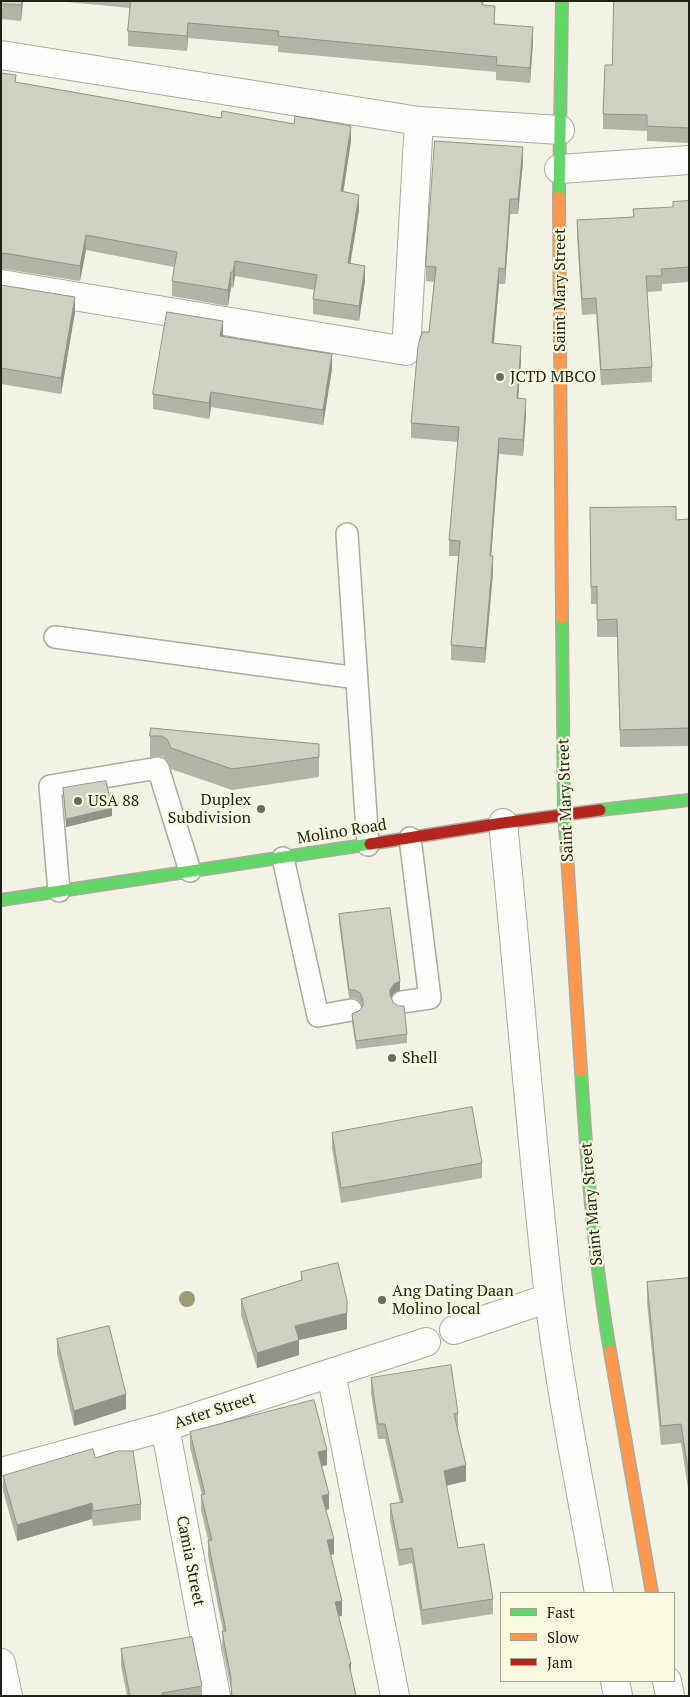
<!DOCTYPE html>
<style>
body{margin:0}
#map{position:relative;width:690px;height:1697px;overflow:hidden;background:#f2f3e4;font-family:"PT Serif",serif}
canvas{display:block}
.frame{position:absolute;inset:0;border:2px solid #212117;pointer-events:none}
.legend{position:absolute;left:500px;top:1592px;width:175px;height:90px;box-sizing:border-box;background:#f8f9de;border:1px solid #a2a38e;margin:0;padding:6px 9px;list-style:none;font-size:15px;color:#212117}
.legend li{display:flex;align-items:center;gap:10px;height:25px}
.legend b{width:25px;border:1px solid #a2a38e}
</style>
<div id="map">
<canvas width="690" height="1697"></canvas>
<div class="frame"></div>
<ul class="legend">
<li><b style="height:6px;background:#63d668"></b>Fast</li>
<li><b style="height:6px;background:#ff974d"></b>Slow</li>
<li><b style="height:6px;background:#b3261e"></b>Jam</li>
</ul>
</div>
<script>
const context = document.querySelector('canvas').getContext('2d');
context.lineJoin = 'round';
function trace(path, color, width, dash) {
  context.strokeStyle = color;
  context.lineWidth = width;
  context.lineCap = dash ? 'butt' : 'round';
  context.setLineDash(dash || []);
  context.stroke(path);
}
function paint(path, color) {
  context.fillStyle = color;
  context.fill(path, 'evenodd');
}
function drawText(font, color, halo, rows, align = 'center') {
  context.font = font + ' "PT Serif",serif';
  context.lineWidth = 4.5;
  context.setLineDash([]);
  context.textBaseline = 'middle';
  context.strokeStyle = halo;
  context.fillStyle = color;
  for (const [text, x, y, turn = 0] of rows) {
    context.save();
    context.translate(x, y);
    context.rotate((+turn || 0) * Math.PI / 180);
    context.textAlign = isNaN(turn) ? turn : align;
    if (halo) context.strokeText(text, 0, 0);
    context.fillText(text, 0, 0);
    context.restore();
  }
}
const lane = new Path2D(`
 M347,534L368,845
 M55,637L357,678
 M283,858L318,1016L351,1010
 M59,891L50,786L158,768L190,871
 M402,1002L430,998L410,838`);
const street = new Path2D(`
 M1,55L419,121L560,130
 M559,169L689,160
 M1,284L406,351L419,121
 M503,823C519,981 531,1139 549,1297C561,1396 582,1495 599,1593
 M454,1330L549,1298
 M331,1373L395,1696
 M165,1427L216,1696
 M1,1472L165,1427L426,1342
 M1,1663L8,1696
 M615,1681L618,1696
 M667,1681L670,1696`);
const fast = new Path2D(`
 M559,197L562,1
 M562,618L564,814L567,855
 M600,810L689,800
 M1,900L370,844
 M581,1071C587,1165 594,1259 610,1351`);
const slow = new Path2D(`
 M559,197L562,618
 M567,855L581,1071
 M610,1351L652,1593`);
const jam = new Path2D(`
 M370,844L503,823L600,810`);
trace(lane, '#aaaa9f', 24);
trace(street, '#aaaa9f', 30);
trace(fast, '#aaaa9f', 14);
trace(slow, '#aaaa9f', 14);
trace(jam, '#aaaa9f', 14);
trace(lane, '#fdfdfb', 21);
trace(street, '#fdfdfb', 28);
trace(fast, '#63d668', 11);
trace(slow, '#ff974d', 11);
trace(jam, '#b3261e', 11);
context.fillStyle = '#9d9d74';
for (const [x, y] of [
 [187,1299]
]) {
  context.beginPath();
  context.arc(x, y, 8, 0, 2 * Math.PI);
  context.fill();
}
paint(new Path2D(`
 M1,1H23L21,21L1,19Z
 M57,1H484L483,5L495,24L533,42L530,83L496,80V72L278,52V46L188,38L187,51L128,46V31L130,8Z
 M689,1V143L647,141V131L603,129V114L612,65Z
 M1,73L16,82L351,141L343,192L359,210L350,263L365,281L359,321L313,314V299L315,290L235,276L233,288L231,287L228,306L172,296V281L174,267L86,250L80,281L4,269H1Z
 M523,162L518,214H510L505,284H499L494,344L521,361L518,398L526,414L523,456L499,454L491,556L493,572L485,663L451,660V645L458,556H449V540L458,442L411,438V423L429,332L434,282L426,281V266Z
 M689,201V282L662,284V291L647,292L652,367V382L601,385L596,314L582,315L577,236V220L633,217V209L673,207Z
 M1,285L75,312L61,394L1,384Z
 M223,336L332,369L323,425L211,407L209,419L153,409V394Z
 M689,519V746L620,747L617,637H597V604H591L590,526Z
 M151,728L319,744V777L232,790L171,769L167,760L162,756L150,757V736Z
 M63,788L112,816L66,827Z
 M339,914L400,990L394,993L391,997L407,1034V1043L356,1049L352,1022V1014L359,1011L363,1007L360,1002L355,998H349L339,923Z
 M332,1133L482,1163V1178L341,1203L332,1148Z
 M301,1272L347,1313V1329L299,1340V1355L257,1368L241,1315V1299L301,1281Z
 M689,1278V1495L681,1443L661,1445L647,1302V1282Z
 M57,1339L126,1409L74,1426L57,1354Z
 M371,1378L458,1413V1429L466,1481L446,1486L458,1548L493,1599V1614L422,1625L412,1563L399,1566L390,1520V1504L400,1503L385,1439H378L371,1393Z
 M190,1432L327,1465L322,1466L329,1509L326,1510L334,1554L330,1555L342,1616H339L356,1696H231V1689L222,1646L223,1631L208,1556V1540L201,1510V1495H202L190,1448Z
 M95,1458L141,1504V1520L93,1526L92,1519L17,1541L3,1491V1476Z
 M121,1649L202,1686V1696H127L121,1665Z`), '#b2b3a7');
paint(new Path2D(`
 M22,1H23L21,21V5Z
 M188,23V38L187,51V36Z
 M533,27V42L530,83V68Z
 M351,126V141L341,207V191Z
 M523,147V162L518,214V199Z
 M359,195V210L348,278V263Z
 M510,199V214L505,284V269Z
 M86,235V250L80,281V266Z
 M235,261V276L233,288V272Z
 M365,266V281L359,321V306Z
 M499,268V284L492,359V343Z
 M231,272V287L228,306V290Z
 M75,297V312L61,394V378Z
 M223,321V336H220Z
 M521,346V361L517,413V398Z
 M332,354V369L323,425V410Z
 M211,392V407L209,419V403Z
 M526,399V414L523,456V440Z
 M499,438V454L490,571V556Z
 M493,556V572L485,663V648Z
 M112,808V816L66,827V819Z
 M400,981V990L394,993L390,998V990L394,984Z
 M347,1313V1329L299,1340V1355L257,1368V1353L295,1326Z
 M126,1394V1409L74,1426V1411Z
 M327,1450V1465L318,1467V1452Z
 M466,1465V1481L444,1486V1471Z
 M329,1494V1509L322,1511V1496Z
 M92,1503V1519L17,1541V1525Z
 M334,1539V1554L327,1556V1540Z
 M342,1601V1616L335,1617V1602Z
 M349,1664H351V1679Z`), '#919288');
const building = new Path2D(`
 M1,1H22L21,5L1,4Z
 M131,1H482V5L495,6L494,24L533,27L530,68L496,65L497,57L278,36L279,31L188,23L187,36L128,31Z
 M614,1H689V128L647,126V115L603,114L605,65H612Z
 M1,73L16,75L15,82L221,118L222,111L294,124L295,116L351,126L341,191L359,195L348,263L365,266L359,306L313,299L317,275L235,261L233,272H231L228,290L172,281L177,252L86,235L80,266L4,253L1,254Z
 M435,141L523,147L518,199H510L505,269L499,268L492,343L521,346L517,398L526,399L523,440L499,438L490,556H493L485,648L451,645L460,541L449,540L459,427L411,423L418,346L422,332H429L436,267L426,266Z
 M689,201V267L661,269L662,276H646L652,367L601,370L596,298L582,299L577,220L634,217L633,209L673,207V202Z
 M1,285L75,297L61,378L1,368Z
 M167,312L223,321L220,336L332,354L323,410L211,392L209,403L153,394Z
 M676,507V520L689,519V728L620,730L617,619L597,620V586L591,587L590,508Z
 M151,728L319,744V757L232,769L171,748L167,739L162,736H150Z
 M106,781L112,808L66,819L63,788Z
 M390,908L400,981L394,984L390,990V995L393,1002L398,1006H404L407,1034L356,1041L352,1014L359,1011L363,1006V1000L360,993L355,990H349L339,914Z
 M472,1107L482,1163L341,1188L332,1133Z
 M338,1263L347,1300V1313L295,1326L299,1340L257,1353L241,1299L302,1280L301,1272Z
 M689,1278V1476L681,1424L661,1426L647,1282Z
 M109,1326L126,1394L74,1411L57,1339Z
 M451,1365L458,1413L454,1414L466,1465L444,1471L458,1548L484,1544L493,1599L422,1610L412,1548L399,1550L390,1504L403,1502L385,1424H378L371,1378Z
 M314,1400L327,1450L318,1452L329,1494L322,1496L334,1539L327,1540L342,1601L335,1602L351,1664H349L356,1696H232L231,1686V1678L222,1631H226L208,1541L212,1540L201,1495L205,1494L190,1432Z
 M93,1449L95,1458L118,1451H133L141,1504L93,1511L92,1503L17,1525L3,1476Z
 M192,1637L202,1686L162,1693L163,1696H130L121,1649Z`);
paint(building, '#cfd0c2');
trace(building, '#919288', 1);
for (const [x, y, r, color] of [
 [500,377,5,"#6a6a5f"],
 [78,801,5,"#6a6a5f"],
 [261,809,5,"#6a6a5f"],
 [392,1058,5,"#6a6a5f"],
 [382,1300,5,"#6a6a5f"]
]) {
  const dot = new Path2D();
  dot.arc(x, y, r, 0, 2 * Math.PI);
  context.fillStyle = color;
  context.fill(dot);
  trace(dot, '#f8f9de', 2);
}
drawText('16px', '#212117', '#f8f9de', [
 ["Saint Mary Street",560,290,-90],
 ["Saint Mary Street",566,800,-92],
 ["Molino Road",342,832,-9],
 ["Saint Mary Street",592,1204,-95],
 ["Aster Street",215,1411,-18],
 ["Camia Street",190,1561,79]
]);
drawText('16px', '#212117', '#f8f9de', [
 ["JCTD MBCO",510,377],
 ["Duplex",251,800,"right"],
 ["Subdivision",251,818,"right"],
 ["USA 88",88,801],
 ["Shell",402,1058],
 ["Ang Dating Daan",392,1291],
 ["Molino local",392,1309]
], 'left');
</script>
